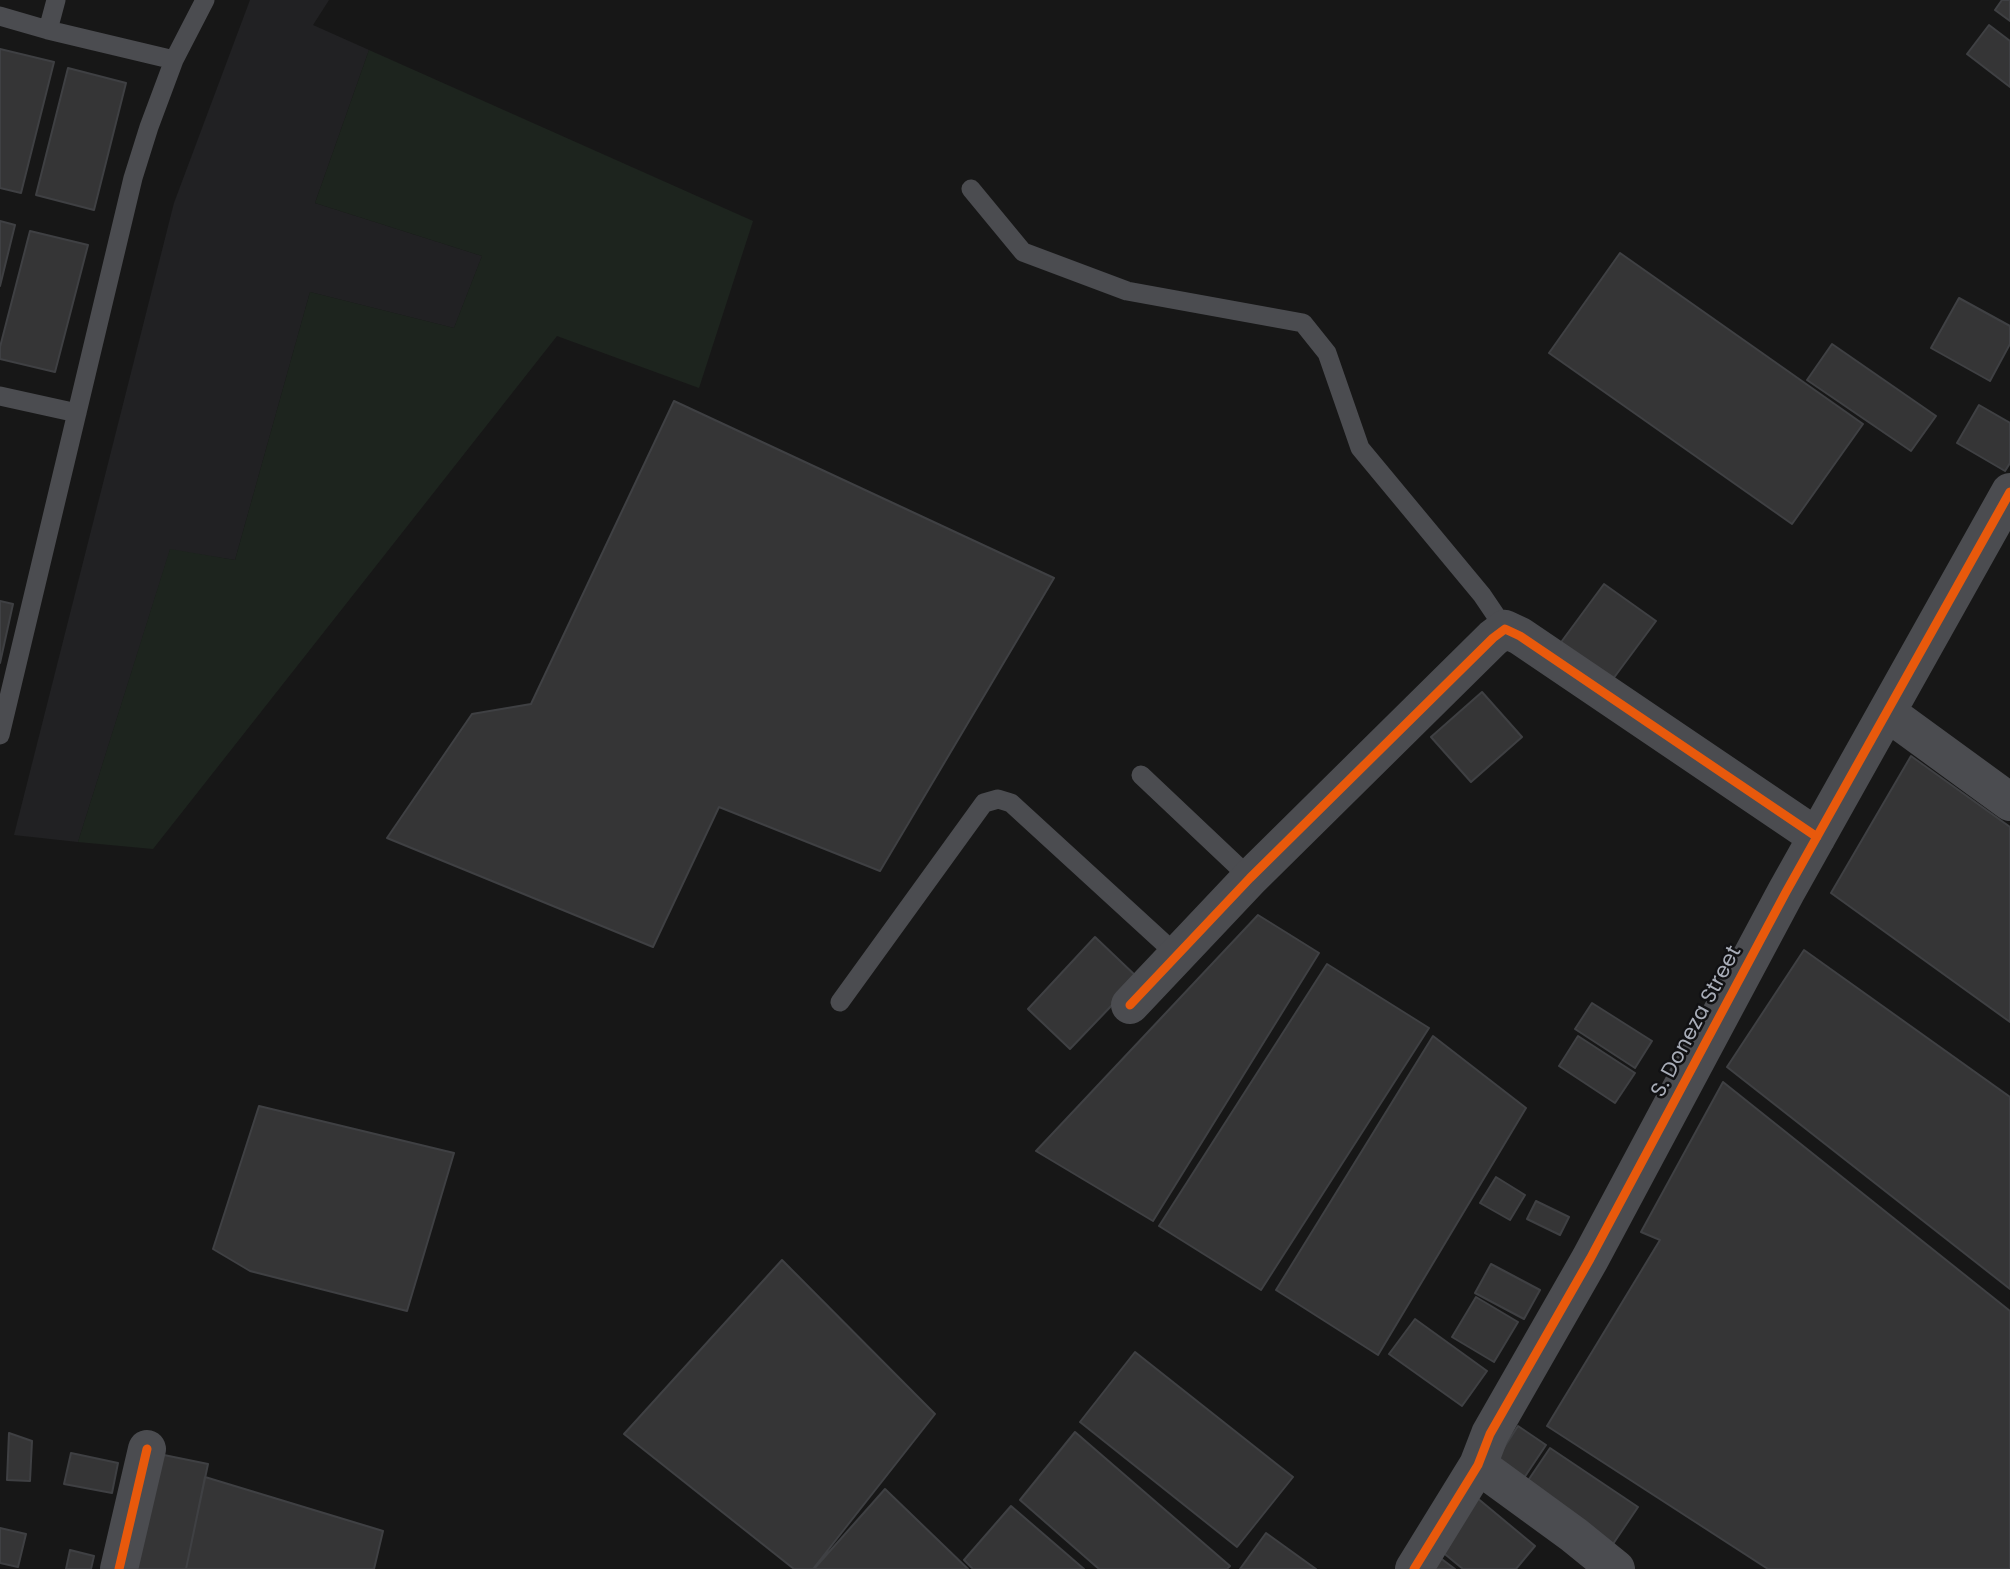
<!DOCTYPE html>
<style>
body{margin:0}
canvas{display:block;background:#171717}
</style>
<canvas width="2010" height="1569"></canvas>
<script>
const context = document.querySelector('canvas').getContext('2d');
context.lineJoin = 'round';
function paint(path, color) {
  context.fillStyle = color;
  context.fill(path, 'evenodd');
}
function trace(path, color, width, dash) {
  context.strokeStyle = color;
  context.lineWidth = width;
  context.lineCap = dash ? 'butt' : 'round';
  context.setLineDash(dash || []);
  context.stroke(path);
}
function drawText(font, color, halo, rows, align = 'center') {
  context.font = font + ' Poppins,sans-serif';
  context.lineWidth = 5;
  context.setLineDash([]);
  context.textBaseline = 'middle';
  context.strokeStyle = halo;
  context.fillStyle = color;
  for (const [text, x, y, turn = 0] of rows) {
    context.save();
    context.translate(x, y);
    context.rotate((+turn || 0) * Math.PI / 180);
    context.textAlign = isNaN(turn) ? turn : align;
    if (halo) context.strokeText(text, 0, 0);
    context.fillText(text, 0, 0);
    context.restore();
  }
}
paint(new Path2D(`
 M250,0H329L313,25L369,50L315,203L482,256L454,328L310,292L235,560L170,550L78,842L14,835L174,203Z`), '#212123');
paint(new Path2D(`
 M369,50L753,221L699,388L557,336L153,849L78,842L170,549L235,560L310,292L454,328L482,256L315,203Z`), '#1d241e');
const building = new Path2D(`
 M2002,0H2010V21L1995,10Z
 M1989,25L2010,41V87L1967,54Z
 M0,49L54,62L21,193L0,188Z
 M68,68L126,83L94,210L36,195Z
 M0,221L15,225L0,286Z
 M30,231L88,245L55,372L0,359V347Z
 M1620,253L1863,424L1792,524L1549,353Z
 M1959,298L2010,326V344L1990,381L1931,348Z
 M1832,344L1936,416L1911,451L1807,380Z
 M674,401L1054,578L880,871L719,807L653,947L387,838L472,714L531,704Z
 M1979,405L2010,423V463L2005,471L1957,443Z
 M1604,584L1656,621L1610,683L1559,645Z
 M0,601L13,604L0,663Z
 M1482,692L1522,737L1471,782L1431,737Z
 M1911,756L2010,827V1022L1831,893Z
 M1258,915L1319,953L1153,1221L1036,1151Z
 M1095,937L1138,978L1070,1049L1028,1009Z
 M1804,950L2010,1097V1289L1727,1067Z
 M1327,964L1429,1028L1261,1290L1159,1226Z
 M1592,1003L1652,1041L1635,1068L1575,1029Z
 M1433,1036L1526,1108L1378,1355L1276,1290Z
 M1578,1036L1635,1073L1615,1103L1559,1066Z
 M1723,1082L2010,1311V1569H1768L1547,1426L1660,1240L1641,1232Z
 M259,1106L454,1153L407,1311L250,1271L213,1249Z
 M1496,1177L1525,1195L1510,1220L1480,1203Z
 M1536,1201L1569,1217L1560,1235L1527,1219Z
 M782,1260L935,1414L813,1569H794L624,1434Z
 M1491,1264L1540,1290L1524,1319L1475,1293Z
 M1476,1297L1518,1322L1494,1362L1452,1337Z
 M1415,1319L1487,1371L1462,1406L1389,1354Z
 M1135,1352L1293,1477L1237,1547L1080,1422Z
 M1518,1426L1546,1445L1520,1484L1492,1466Z
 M1075,1432L1230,1566L1227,1569H1099L1020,1500Z
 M9,1433L32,1441L30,1481L7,1480Z
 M1550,1448L1638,1507L1613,1544L1525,1485Z
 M71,1453L118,1463L112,1493L64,1484Z
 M159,1454L208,1464L186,1569H135Z
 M205,1477L383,1531L374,1569H186Z
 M885,1489L968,1569H814Z
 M1476,1497L1535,1546L1516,1569H1463L1435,1546Z
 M1011,1506L1084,1569H973L964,1560Z
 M0,1528L26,1534L18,1567L0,1563Z
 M1266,1533L1316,1569H1240Z
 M70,1550L94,1556L91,1569H66Z
 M1431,1551L1455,1569H1420Z`);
paint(building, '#353536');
trace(building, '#3f4043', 2);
trace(new Path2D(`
 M0,16L48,30L174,60
 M48,30L56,0
 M971,189L1023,252L1127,291L1303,323L1327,353L1360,448L1482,595L1505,629
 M0,396L77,413
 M0,735L133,178L149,127L174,60L205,0
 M1141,775L1250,878
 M840,1002L984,803L998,799L1011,803L1177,955`), '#4b4c50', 19);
trace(new Path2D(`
 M1888,713L2010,802
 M1130,1005L1250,878L1493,638L1505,629L1520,636L1817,837
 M1478,1465L1574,1535L1616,1569
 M119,1569L147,1449
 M1414,1569L1478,1465L1490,1434L1590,1259L1786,892L2010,492`), '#4b4c50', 38);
trace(new Path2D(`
 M1130,1005L1250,878L1493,638L1505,629L1520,636L1817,837
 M119,1569L147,1449
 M1414,1569L1478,1465L1490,1434L1590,1259L1786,892L2010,492`), '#e8590c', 9);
drawText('21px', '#a8adb8', '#111113', [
 ["S. Doneza Street",1697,1022,-62]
]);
</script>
